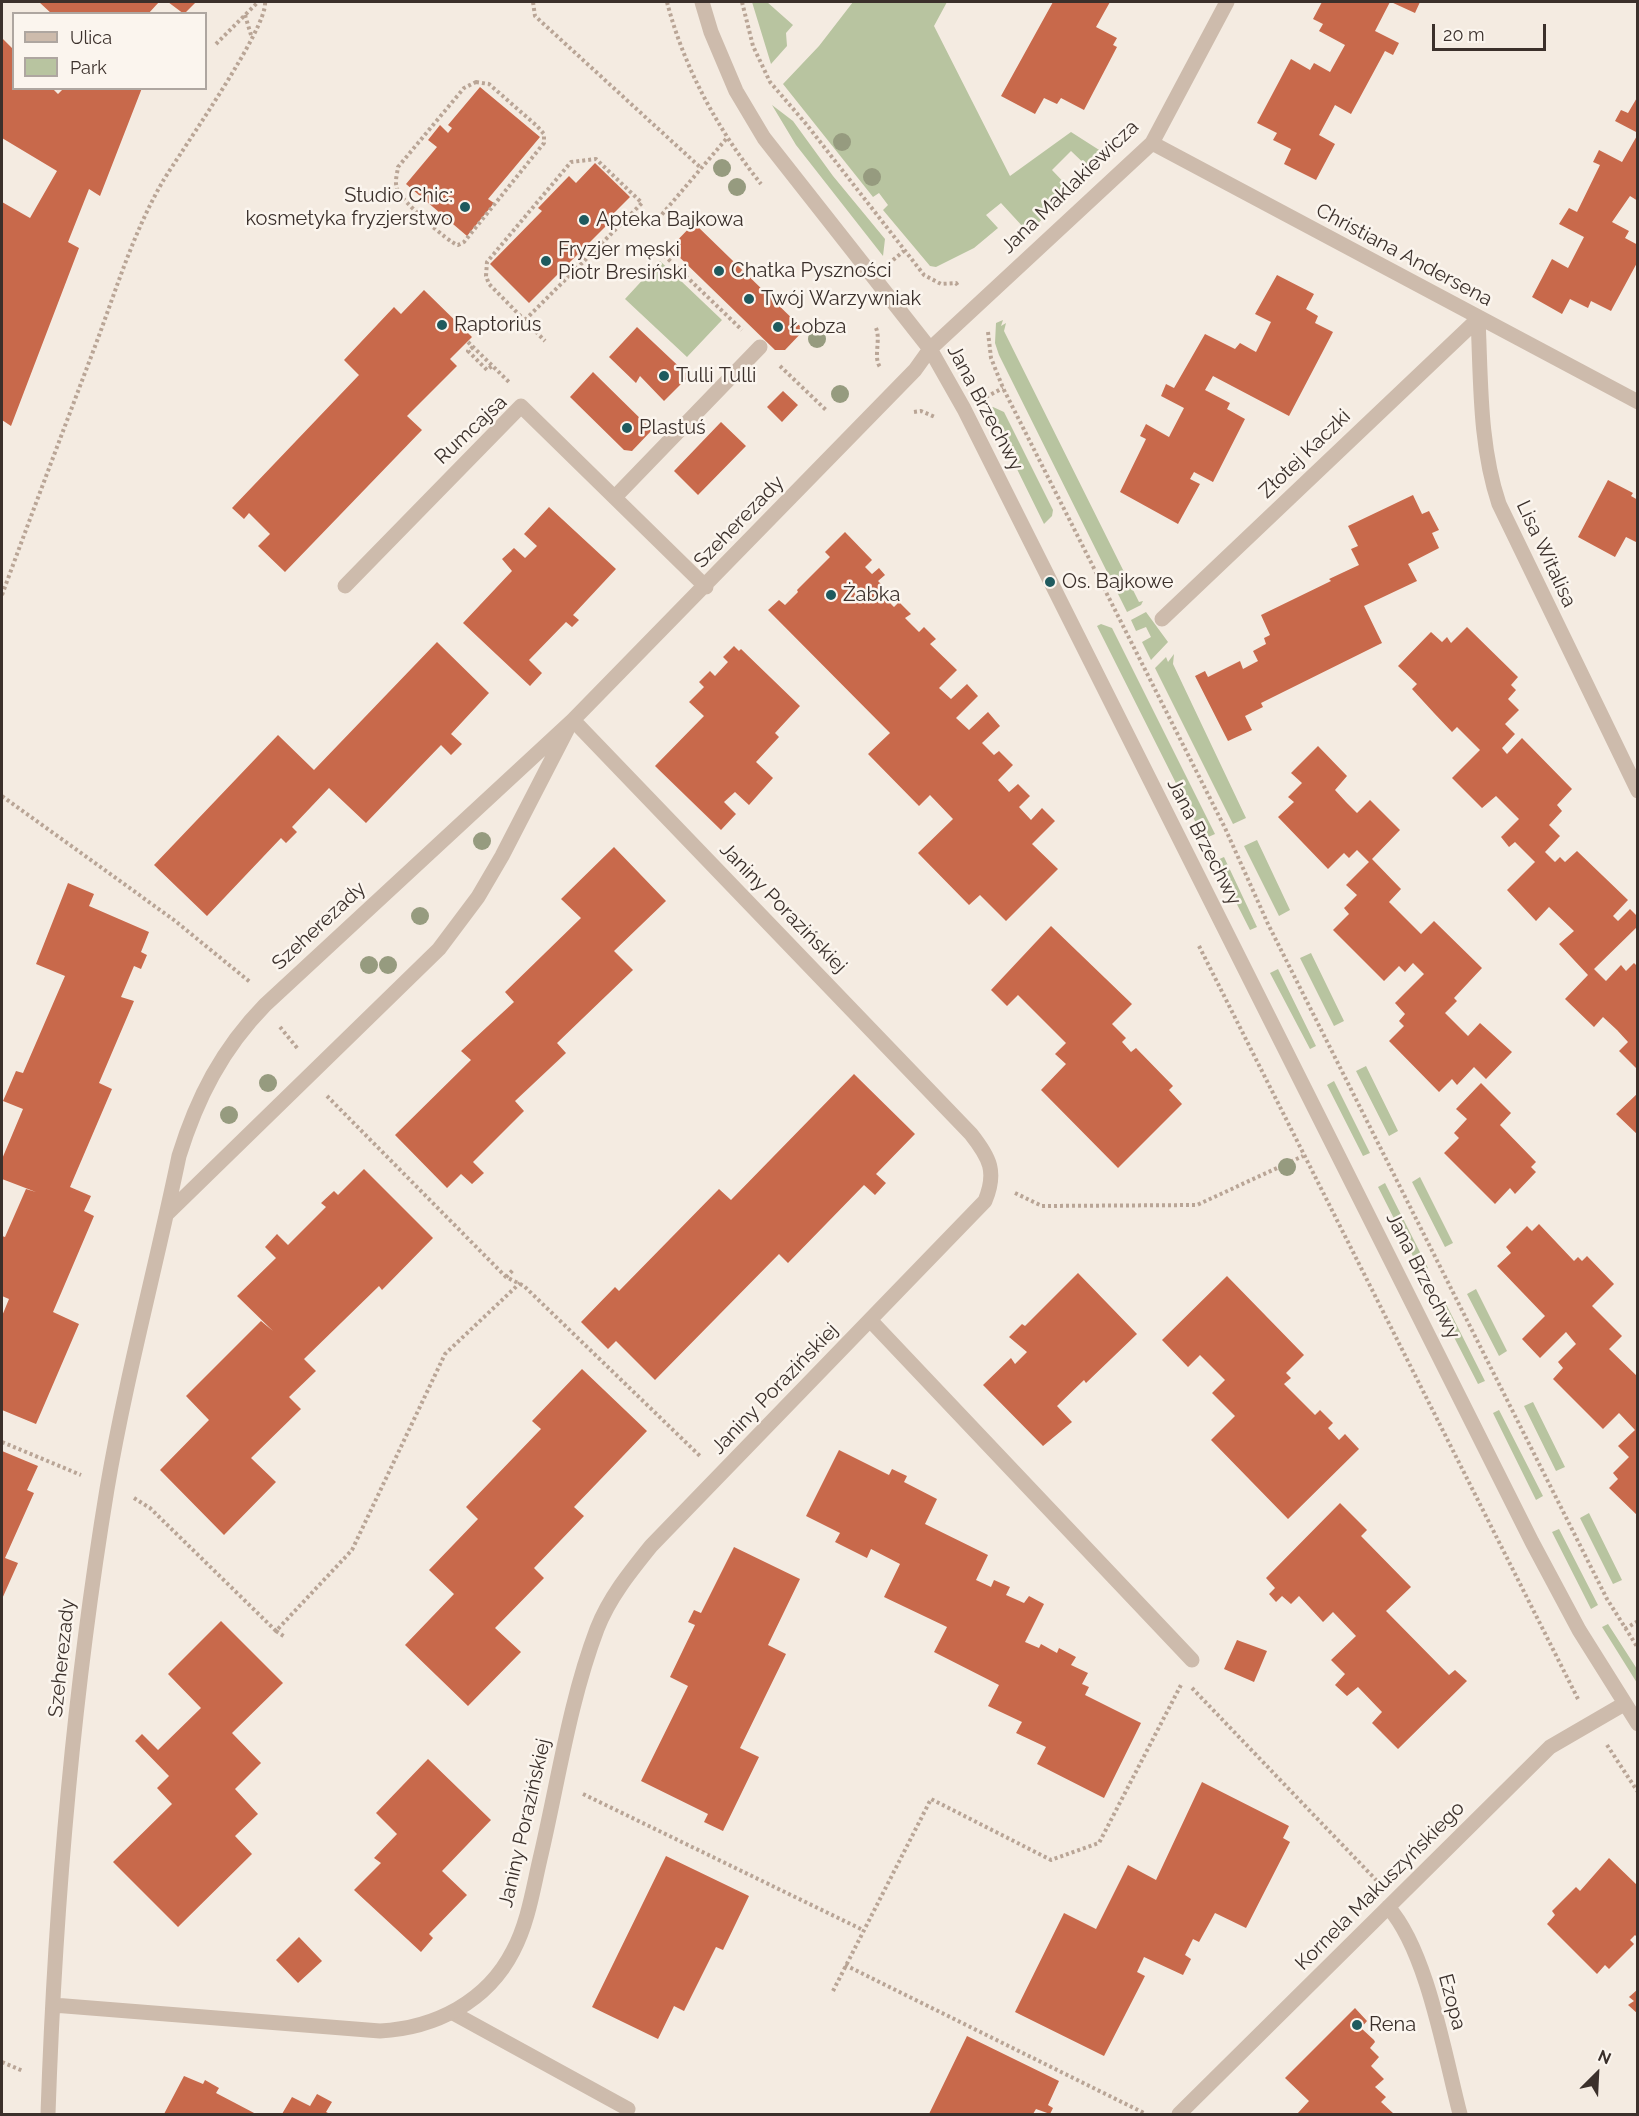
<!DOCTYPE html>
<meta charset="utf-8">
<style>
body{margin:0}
#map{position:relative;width:1639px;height:2116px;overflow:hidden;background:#f4ebe1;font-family:Raleway,sans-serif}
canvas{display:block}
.frame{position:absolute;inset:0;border:3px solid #3b302b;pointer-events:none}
.legend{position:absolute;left:12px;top:12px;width:195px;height:78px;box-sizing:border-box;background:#fbf5ee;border:2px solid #aea6a0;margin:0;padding:8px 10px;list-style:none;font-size:18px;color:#3b302b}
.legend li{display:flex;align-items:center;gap:12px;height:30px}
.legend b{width:30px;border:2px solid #aea6a0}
.north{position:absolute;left:1567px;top:2044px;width:60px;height:60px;-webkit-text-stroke:4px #fbf5ee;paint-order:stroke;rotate:24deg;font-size:16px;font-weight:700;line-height:24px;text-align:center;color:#3b302b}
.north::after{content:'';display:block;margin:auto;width:21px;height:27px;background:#3b302b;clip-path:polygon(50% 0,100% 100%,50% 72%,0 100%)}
.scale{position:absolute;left:1432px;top:24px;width:114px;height:27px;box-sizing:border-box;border:3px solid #3b302b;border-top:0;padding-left:8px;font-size:18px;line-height:21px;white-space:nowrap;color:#3b302b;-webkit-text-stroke:4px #fbf5ee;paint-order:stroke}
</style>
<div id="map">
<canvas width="1639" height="2116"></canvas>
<div class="frame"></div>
<ul class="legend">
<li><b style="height:8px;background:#cdbbac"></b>Ulica</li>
<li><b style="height:16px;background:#b8c4a0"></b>Park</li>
</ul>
<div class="north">N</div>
<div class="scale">20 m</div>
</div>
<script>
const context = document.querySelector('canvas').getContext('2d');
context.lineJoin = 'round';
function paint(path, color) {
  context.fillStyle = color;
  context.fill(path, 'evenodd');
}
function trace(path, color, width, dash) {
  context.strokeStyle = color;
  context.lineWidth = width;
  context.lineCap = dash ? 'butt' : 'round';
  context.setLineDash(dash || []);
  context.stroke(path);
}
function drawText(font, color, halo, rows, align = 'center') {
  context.font = font + ' Raleway,sans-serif';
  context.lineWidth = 5;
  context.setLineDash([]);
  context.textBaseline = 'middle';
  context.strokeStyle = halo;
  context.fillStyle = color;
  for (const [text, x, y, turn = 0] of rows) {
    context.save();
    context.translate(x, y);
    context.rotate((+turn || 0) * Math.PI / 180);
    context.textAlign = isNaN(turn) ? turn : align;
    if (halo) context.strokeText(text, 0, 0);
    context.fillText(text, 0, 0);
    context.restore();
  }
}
paint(new Path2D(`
 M752,2H767L793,25L786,33L787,46L771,64Z
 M853,2H947L934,26L1010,176L1071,132L1107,155L1092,171L1071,151L1052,170L1072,191L1032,229L1024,228L1001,203L986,215L998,228L974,248L936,267L930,266L883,210L888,205L879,193L873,197L783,84L819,46Z
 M772,105L793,121L833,176L885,239L883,256L796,145Z
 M660,261L722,320L687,357L625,299Z
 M1003,320L1001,326L1006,323L1004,331L1139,602L1143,601L1141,605L1127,612L999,355L995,343L996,323Z
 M993,407L1004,412L1053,510L1052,516L1044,524L987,408Z
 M1146,612L1168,642L1151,660L1142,642L1151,637L1146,627L1136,631L1131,620Z
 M1101,624L1112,628L1215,834L1204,839L1097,626Z
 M1174,654L1173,664L1246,818L1233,824L1155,668L1166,657L1168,662Z
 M1257,840L1290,910L1279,916L1244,846Z
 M1224,857L1257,927L1250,930L1215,861Z
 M1311,953L1344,1021L1334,1026L1300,958Z
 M1278,969L1316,1046L1310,1049L1270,973Z
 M1366,1066L1398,1131L1389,1136L1356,1071Z
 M1334,1081L1370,1153L1363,1156L1327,1085Z
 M1420,1177L1453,1243L1445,1247L1412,1182Z
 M1385,1183L1428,1268L1421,1272L1378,1187Z
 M1476,1289L1507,1351L1499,1356L1467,1294Z
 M1444,1300L1485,1381L1478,1384L1437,1304Z
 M1533,1402L1565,1467L1556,1471L1524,1406Z
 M1499,1410L1543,1496L1536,1500L1493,1413Z
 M1589,1513L1622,1580L1613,1584L1580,1518Z
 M1559,1529L1598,1605L1591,1609L1552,1532Z
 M1608,1624L1637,1669V1683L1602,1627Z`), '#b8c4a0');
paint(new Path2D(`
 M39,2H159L148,14H52Z
 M168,2H196L184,14Z
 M1053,2H1110L1096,27L1117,38L1113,45L1117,47L1084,110L1061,98L1057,104L1044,98L1035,114L1001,96Z
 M1322,2H1390L1375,31L1399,43L1393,55L1385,51L1351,114L1335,105L1319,135L1335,144L1316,180L1284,164L1291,149L1273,140L1277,133L1257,123L1291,59L1310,70L1314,63L1330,72L1345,45L1319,31L1323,24L1313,19Z
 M1391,2H1420L1415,13Z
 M2,38L14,50V88H52L58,94L64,88H142L100,196L89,189L68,242L79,248L11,426L2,420V202L30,218L57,171L2,138Z
 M480,87L540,137L488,199L494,203L467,236L406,184L437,147L428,140L440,125L448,133L452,128L448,125Z
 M1638,96V133L1615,121L1621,110L1628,113Z
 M1638,134V201L1630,196L1612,222L1629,231L1625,238L1638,245V261L1611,311L1591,301L1588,308L1570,299L1562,314L1532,297L1552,259L1568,268L1584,237L1559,224L1569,208L1577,212L1600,165L1593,162L1599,150L1622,162Z
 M595,163L630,197L610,217L613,219L529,303L490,264L542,211L538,208L569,176L576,183Z
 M694,223L804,330L785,350H775L670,248Z
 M1277,275L1314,294L1306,309L1318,316L1315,323L1333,332L1289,416L1213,376L1205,390L1230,403L1227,409L1245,419L1213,482L1194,472L1190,479L1200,484L1178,524L1120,492L1146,439L1140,436L1146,424L1169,437L1184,408L1161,396L1166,384L1174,388L1205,334L1235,349L1240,343L1256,352L1271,322L1255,314Z
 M424,290L472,337L450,359L457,366L407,416L422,430L285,572L258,546L270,534L249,513L244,519L232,508L359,375L344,360L394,307L401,314Z
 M637,327L689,376L664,401L640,376L636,383L609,357Z
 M593,372L652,430L632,451L624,450L570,397Z
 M783,391L798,405L782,422L767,407Z
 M721,422L746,446L698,495L674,471Z
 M1608,480L1633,493L1631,496L1638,500V543L1626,537L1615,557L1578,537Z
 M1413,495L1422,514L1429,511L1439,530L1432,533L1439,548L1408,564L1417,581L1364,606L1382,643L1261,703L1263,707L1245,716L1252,730L1228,741L1195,676L1205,671L1208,677L1240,661L1243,669L1258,661L1253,651L1266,644L1264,638L1270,635L1261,615L1331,581L1329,579L1359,565L1351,549L1358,546L1348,526Z
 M549,507L616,569L573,615L579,620L572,627L566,622L529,660L542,673L530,686L463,623L512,571L502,559L514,548L525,558L537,546L524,534Z
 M845,532L872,560L865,567L872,574L879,568L885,575L878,581L884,587L879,592L894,607L899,602L911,614L905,618L919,632L924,627L936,639L930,644L957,670L939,688L951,699L967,684L978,696L956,718L969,730L988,712L1000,726L982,743L994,755L999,751L1013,765L998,780L1009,792L1018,784L1030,796L1019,807L1031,820L1042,808L1055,821L1032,844L1058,869L1006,921L980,895L969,905L918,853L953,819L930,795L919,806L868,754L890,733L768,610L779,600L785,605L798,592L797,590L830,557L825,552Z
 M1467,627L1518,677L1511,685L1516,690L1508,699L1519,710L1505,724L1515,734L1502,748L1507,754L1522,738L1572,789L1557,805L1562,811L1549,825L1560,836L1545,852L1555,862L1560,857L1565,862L1577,851L1628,900L1613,916L1618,921L1630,909L1638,917V926L1594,969L1606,981L1621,965L1626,971L1634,963L1638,967V1070L1619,1051L1628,1042L1617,1030L1603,1017L1594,1027L1565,999L1588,975L1559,944L1574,931L1549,907L1536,921L1507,890L1535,862L1515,842L1509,847L1501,837L1519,819L1496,796L1482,808L1452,778L1480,750L1457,727L1452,732L1434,713L1412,689L1417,684L1398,666L1431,632L1442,642L1447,637L1451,643Z
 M437,642L489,693L451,734L462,744L451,755L441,745L366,823L329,788L292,827L297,832L286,843L281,838L207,916L154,865L278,735L314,770Z
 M734,646L739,651L741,649L800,706L775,733L779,737L756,762L773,778L749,805L735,792L724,802L736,814L721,830L655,766L704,716L689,702L704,687L699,682L710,671L715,676L728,662L723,657Z
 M1318,746L1347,776L1335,790L1346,802L1357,813L1370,800L1400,830L1372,859L1401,889L1389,902L1421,934L1434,921L1482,968L1454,998L1457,1001L1445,1013L1468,1036L1480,1023L1512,1052L1486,1079L1474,1067L1457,1085L1452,1079L1439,1092L1389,1041L1404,1026L1399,1021L1405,1014L1395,1003L1424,974L1413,963L1405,972L1399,966L1384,981L1333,930L1349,914L1344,908L1357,895L1346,885L1369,862L1357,850L1349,858L1344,853L1328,869L1278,817L1294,802L1288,797L1302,783L1291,773Z
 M614,847L666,901L614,951L633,970L557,1043L566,1053L515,1101L524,1111L473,1162L484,1173L472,1184L461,1174L447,1188L395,1135L471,1060L461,1051L514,1002L505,992L581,918L561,899Z
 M68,883L94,894L89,906L149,932L141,952L147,955L141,969L134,966L121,997L134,1001L99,1083L112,1089L70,1187L91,1196L84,1211L94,1216L53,1312L79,1324L36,1424L2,1410V1316L9,1299L2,1296V1236L5,1237L26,1189L36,1192L2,1179V1159L23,1109L3,1101L16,1071L23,1073L65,976L36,964Z
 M1051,926L1132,1004L1112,1024L1126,1038L1122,1042L1131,1052L1136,1048L1173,1086L1169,1090L1182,1104L1118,1168L1041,1090L1066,1064L1055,1054L1066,1043L1018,995L1007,1006L991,990Z
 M854,1074L915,1134L876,1174L886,1183L875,1195L864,1185L788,1263L779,1254L655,1380L616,1341L608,1349L581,1322L615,1287L619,1291L719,1189L731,1200Z
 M1481,1083L1511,1113L1500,1125L1536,1162L1531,1167L1536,1172L1515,1194L1510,1188L1495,1204L1444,1153L1459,1138L1454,1133L1467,1119L1456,1109Z
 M1638,1093V1135L1616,1114Z
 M364,1169L433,1238L382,1290L379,1286L304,1359L316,1371L289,1397L301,1409L251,1458L276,1482L224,1535L160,1470L209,1420L186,1396L261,1321L273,1331L237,1296L276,1258L265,1247L277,1234L288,1245L326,1207L321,1203L334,1191L338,1195Z
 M1539,1224L1574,1261L1578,1257L1582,1261L1587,1256L1614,1284L1592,1306L1622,1336L1609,1349L1638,1377V1516L1609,1488L1618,1479L1613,1473L1629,1457L1618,1446L1635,1430L1619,1413L1603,1429L1553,1379L1563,1368L1558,1362L1576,1344L1566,1332L1540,1358L1522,1339L1545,1316L1497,1266L1511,1253L1506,1247L1527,1226L1532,1231Z
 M1078,1273L1137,1334L1086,1383L1084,1380L1057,1406L1072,1422L1043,1446L983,1385L1011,1358L1015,1364L1027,1352L1009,1337L1022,1324L1025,1326Z
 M1227,1276L1304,1355L1286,1373L1291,1378L1284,1384L1315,1415L1320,1410L1333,1423L1328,1428L1339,1440L1345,1434L1359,1449L1288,1519L1211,1440L1235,1416L1212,1393L1225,1380L1200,1355L1188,1367L1162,1340Z
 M582,1369L647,1431L574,1507L584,1516L534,1568L544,1578L495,1628L521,1652L468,1706L405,1645L454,1594L429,1570L478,1519L466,1507L541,1429L532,1421Z
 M839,1450L889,1475L892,1469L907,1476L904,1482L937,1499L925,1524L988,1555L976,1580L991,1587L994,1580L1010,1587L1006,1595L1024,1603L1029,1596L1044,1604L1025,1642L1039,1648L1041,1644L1057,1653L1059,1648L1076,1657L1071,1665L1088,1673L1082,1684L1089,1687L1085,1695L1141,1723L1104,1798L1037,1764L1046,1747L1016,1733L1022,1722L988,1706L999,1685L934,1652L947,1627L884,1597L900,1564L871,1549L867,1558L835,1542L840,1533L806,1516Z
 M2,1451L38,1466L27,1490L34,1493L5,1558L18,1563L2,1599Z
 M1340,1503L1367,1530L1361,1536L1411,1587L1386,1611L1449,1675L1455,1670L1467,1681L1398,1749L1372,1723L1382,1712L1358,1687L1347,1696L1335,1685L1345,1674L1331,1660L1356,1636L1333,1612L1323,1622L1299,1596L1291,1604L1282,1596L1276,1602L1269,1594L1275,1588L1266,1578Z
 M734,1547L800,1579L768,1645L786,1654L740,1748L759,1757L723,1831L704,1822L708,1814L641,1781L688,1686L670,1677L695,1625L688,1622L694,1610L701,1613Z
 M221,1621L283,1683L232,1733L261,1763L235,1789L258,1814L235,1836L252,1854L178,1927L113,1862L172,1804L157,1788L169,1776L135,1741L142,1734L158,1750L201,1708L168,1674Z
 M1237,1640L1267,1651L1254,1682L1224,1669Z
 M428,1759L491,1820L442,1871L467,1895L429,1934L433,1938L421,1952L354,1890L381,1863L374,1858L397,1834L376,1813Z
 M1202,1782L1289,1826L1283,1838L1290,1842L1246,1928L1215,1913L1199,1942L1193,1939L1185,1955L1191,1959L1183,1975L1144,1957L1137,1972L1145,1976L1104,2056L1015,2012L1064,1913L1096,1929L1128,1865L1156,1880Z
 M666,1856L749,1896L723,1950L716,1947L684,2011L674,2006L658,2039L592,2007Z
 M1609,1858L1638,1886V1938L1635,1935L1630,1940L1634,1944L1609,1969L1605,1965L1597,1974L1547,1924L1555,1915L1552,1911L1576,1887L1580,1891Z
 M299,1937L322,1961L298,1983L276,1960Z
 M1638,1989V2014L1628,2005L1634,2001L1629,1997Z
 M1355,2008L1367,2021L1361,2028L1374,2040L1375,2042L1370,2048L1379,2057L1371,2066L1384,2079L1375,2087L1386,2097L1381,2102L1394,2114H1297L1309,2101L1285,2078Z
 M967,2036L1059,2081L1048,2105L1053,2108L1050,2114L1036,2109L1033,2114H929Z
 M184,2076L203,2084L205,2080L219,2088L216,2093L256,2114H164Z
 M317,2094L332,2102L326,2112L330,2114H282L292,2097L310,2106Z`), '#c8694b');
trace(new Path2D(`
 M533,2L535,16L701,168
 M667,2C684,68 718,130 761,184
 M742,2L753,46L770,82L807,125L924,275L941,284L956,283L959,287
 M245,15L251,35
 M216,44L258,2
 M476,82L489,84L537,126L544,134V143L464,242L458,245C449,243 401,200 398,191C394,183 397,175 398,167L464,88Z
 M658,219L727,138
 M664,255L742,330
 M893,260L904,251
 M525,320L642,203L596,159L571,162L487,262L486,276L489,284L545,341
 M876,328C881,340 873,357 880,367
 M988,332L991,358L1003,388L1225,828L1268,924L1607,1599L1638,1648
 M468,342L510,383
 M473,347L468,351L487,370L492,366
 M780,366L827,411
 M986,397L1003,388
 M914,412L921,411L935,417
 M2,595C33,510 65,426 97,341C117,287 134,231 163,181C181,151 268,28 265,2
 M2,796L174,920L250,982
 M1199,946L1579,1701
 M280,1027L298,1049
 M327,1096L506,1277L524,1286L701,1457
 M1015,1193L1042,1206L1197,1205L1303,1156
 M506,1277L514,1269
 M2,1442L81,1475
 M134,1498L150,1508L276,1631L352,1550L445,1354L520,1283
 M1625,1629L1638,1621
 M276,1631L285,1637
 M1192,1688L1378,1882
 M1607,1745L1638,1792
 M583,1794L863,1930
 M845,1965L1146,2114
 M833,1991L931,1799L1051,1860L1099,1843L1182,1683
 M2,2062L23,2071`), '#b9a596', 4, [3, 3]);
trace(new Path2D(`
 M615,497L760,347
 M453,2013L628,2109`), '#cdbbac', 15);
trace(new Path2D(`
 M702,2L711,32L736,91L764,138L930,349L964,409L1532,1542L1579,1630L1638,1724
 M1152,143L1638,402
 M1478,319C1481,380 1479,445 1499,504L1638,791
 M345,586L521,406L706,587
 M1162,619L1478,319
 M168,1213L439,949L478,897L502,856L567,730
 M870,1320L1192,1660
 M1388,1907C1427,1950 1445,2057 1460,2114
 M53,2005L380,2031C435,2028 487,2002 513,1951C528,1923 533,1889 540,1859C558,1783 569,1703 597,1629C609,1598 630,1572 651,1546L985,1201C997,1172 990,1158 971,1134L573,720
 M48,2114C55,1906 73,1695 107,1489C126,1377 156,1267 179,1156C197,1098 222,1049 265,1005L573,720L915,370L930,349L1152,143L1227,2
 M1179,2114L1550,1747L1624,1704`), '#cdbbac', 15);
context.fillStyle = '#969b7f';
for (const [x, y] of [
 [842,142],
 [722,168],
 [872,177],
 [737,187],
 [817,339],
 [840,394],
 [482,841],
 [420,916],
 [369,965],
 [388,965],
 [268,1083],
 [229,1115],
 [1287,1167]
]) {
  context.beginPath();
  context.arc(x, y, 9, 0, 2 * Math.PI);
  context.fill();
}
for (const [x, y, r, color] of [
 [465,207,6,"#1f5a5e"],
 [584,220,6,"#1f5a5e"],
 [546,261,6,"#1f5a5e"],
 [719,271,6,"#1f5a5e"],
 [749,299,6,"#1f5a5e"],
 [442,325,6,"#1f5a5e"],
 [778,327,6,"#1f5a5e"],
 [664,376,6,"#1f5a5e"],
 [627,428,6,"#1f5a5e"],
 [1050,582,6,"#1f5a5e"],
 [831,595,6,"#1f5a5e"],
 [1357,2025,6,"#1f5a5e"]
]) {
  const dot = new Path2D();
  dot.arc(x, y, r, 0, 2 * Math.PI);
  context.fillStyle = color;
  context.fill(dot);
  trace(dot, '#fbf5ee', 2);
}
drawText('20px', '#3b302b', '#fbf5ee', [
 ["Jana Maklakiewicza",1070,187,-44],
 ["Christiana Andersena",1404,255,28],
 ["Jana Brzechwy",985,408,62],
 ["Rumcajsa",471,430,-43],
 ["Złotej Kaczki",1305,454,-44],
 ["Szeherezady",739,522,-46],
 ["Lisa Witalisa",1546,554,65],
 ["Jana Brzechwy",1204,842,63],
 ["Janiny Porazińskiej",783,908,46],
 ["Szeherezady",319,926,-43],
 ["Jana Brzechwy",1423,1276,63],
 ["Janiny Porazińskiej",775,1389,-46],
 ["Szeherezady",62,1658,-84],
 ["Janiny Porazińskiej",525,1823,-77],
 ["Kornela Makuszyńskiego",1380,1886,-45],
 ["Ezopa",1452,2002,75]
]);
drawText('20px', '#3b302b', '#fbf5ee', [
 ["Studio Chic:",453,196,"right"],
 ["kosmetyka fryzjerstwo",453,219,"right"],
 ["Apteka Bajkowa",596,220],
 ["Fryzjer męski",558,250],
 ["Piotr Bresiński",558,273],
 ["Chatka Pyszności",731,271],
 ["Twój Warzywniak",761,299],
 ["Raptorius",454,325],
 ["Łobza",790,327],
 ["Tulli Tulli",676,376],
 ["Plastuś",639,428],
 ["Os. Bajkowe",1062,582],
 ["Żabka",843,595],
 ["Rena",1369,2025]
], 'left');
</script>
